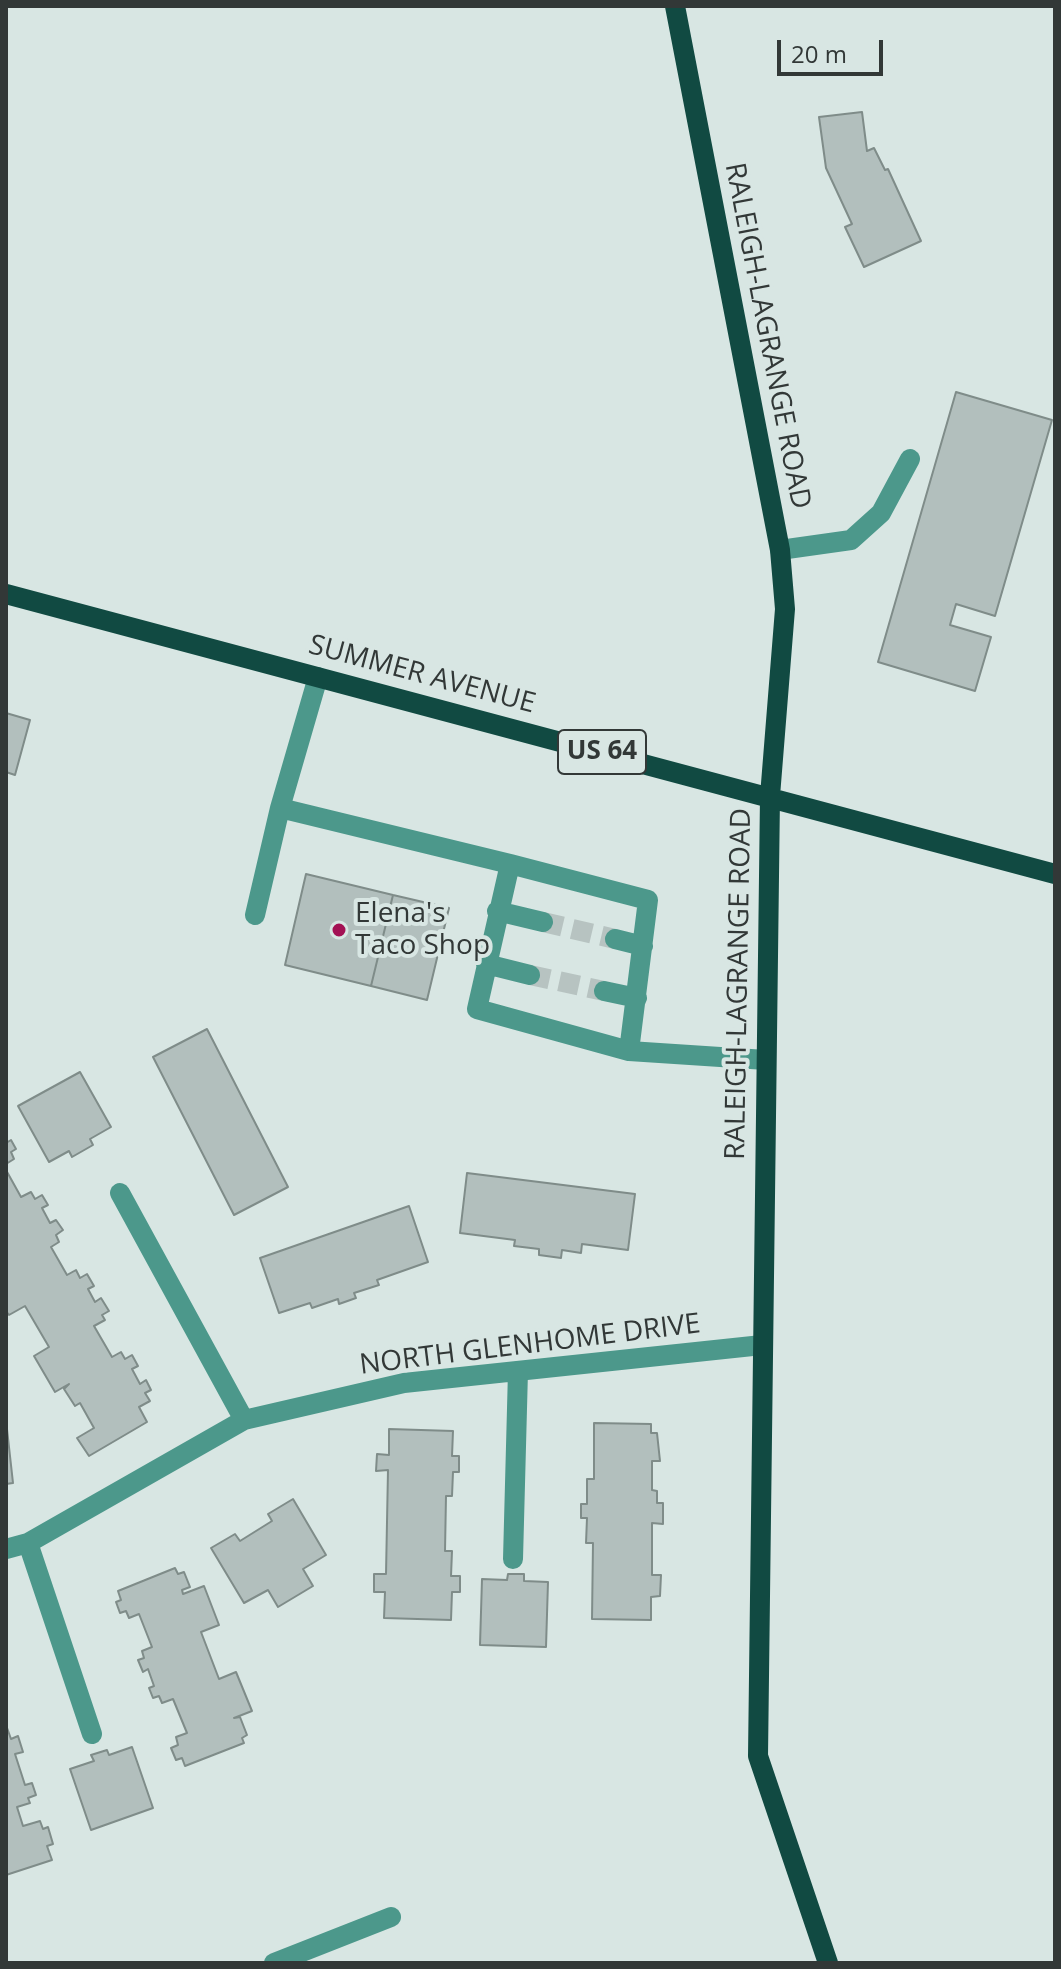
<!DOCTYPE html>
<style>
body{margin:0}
#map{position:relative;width:1061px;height:1969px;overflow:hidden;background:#d8e6e3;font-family:"Open Sans",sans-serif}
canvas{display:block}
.frame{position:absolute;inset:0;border:8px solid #323837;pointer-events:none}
.scale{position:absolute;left:777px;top:40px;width:106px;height:36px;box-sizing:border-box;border:4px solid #323837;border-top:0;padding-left:10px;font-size:24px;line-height:28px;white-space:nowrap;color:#323837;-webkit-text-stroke:6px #d8e6e3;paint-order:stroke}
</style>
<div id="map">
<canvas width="1061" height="1969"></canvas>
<div class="frame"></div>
<div class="scale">20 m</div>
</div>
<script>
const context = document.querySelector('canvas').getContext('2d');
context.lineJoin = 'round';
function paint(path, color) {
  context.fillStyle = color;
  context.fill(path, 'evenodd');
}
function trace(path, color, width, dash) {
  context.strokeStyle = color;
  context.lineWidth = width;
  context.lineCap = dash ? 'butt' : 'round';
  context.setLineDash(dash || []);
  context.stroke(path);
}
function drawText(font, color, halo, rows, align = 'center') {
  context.font = font + ' "Open Sans",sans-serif';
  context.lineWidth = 8;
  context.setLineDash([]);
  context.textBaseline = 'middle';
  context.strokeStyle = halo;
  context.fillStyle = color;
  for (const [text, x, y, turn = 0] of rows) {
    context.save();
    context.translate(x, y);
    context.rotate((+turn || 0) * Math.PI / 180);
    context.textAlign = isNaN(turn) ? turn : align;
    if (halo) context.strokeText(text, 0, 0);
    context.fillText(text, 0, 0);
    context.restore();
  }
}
const building = new Path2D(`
 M862,112L867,151L874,148L885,170L888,169L921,241L864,267L845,227L852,224L826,168L819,117Z
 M956,392L1052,420L995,616L956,604L950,625L991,637L975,691L878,662Z
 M6,713L30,720L15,775L6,772Z
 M306,874L393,895L371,986L285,965Z
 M393,895L449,908L427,1000L371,986Z
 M207,1029L288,1187L234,1215L153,1057Z
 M80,1072L111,1127L90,1139L93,1145L72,1157L69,1151L49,1162L18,1106Z
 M11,1140L16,1149L11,1152L14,1159L6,1164V1143Z
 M6,1170L21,1197L31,1192L35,1199L42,1195L48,1205L42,1208L50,1223L56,1220L63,1230L56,1235L59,1242L51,1247L67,1275L76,1270L80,1278L87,1274L94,1286L88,1289L95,1302L101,1298L109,1311L102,1315L105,1320L94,1326L112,1357L121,1352L125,1359L132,1355L138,1366L132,1369L140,1384L146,1380L151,1390L145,1393L150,1401L139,1407L147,1422L89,1456L77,1438L94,1428L80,1403L75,1406L64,1389L69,1384L55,1392L34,1356L49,1347L25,1306L9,1315L6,1311Z
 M467,1173L635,1194L628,1250L582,1244L581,1253L562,1250L561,1258L539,1255V1249L514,1246L515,1240L460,1233Z
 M409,1206L428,1262L377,1280L379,1285L354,1293L356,1298L339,1304L338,1299L312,1308L310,1303L279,1313L260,1258Z
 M6,1420L13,1483L6,1484Z
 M594,1423L651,1424V1433H657L660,1461H652V1490L657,1491V1503H663V1524L652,1523V1575H661L660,1596L651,1597V1620L592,1619L593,1543H586L587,1518H581V1504H587V1479H594Z
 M389,1429L453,1431L452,1456H459V1472H453L452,1496H446L445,1551H452L451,1576H460V1592H452L451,1620L384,1618L385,1592H374V1574H386L388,1470L376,1471L377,1454L389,1455Z
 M293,1499L326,1555L303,1569L313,1586L278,1607L268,1590L244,1603L211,1548L235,1534L240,1541L272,1521L268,1514Z
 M175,1568L178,1574L184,1572L190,1587L182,1590L183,1594L204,1586L219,1625L201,1632L219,1679L236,1672L252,1711L234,1718L240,1717L247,1735L242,1738L244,1743L185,1766L182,1758L176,1760L171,1748L178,1745L176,1737L187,1733L173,1699L162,1703L159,1696L153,1698L149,1688L154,1686L148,1669L143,1672L138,1660L144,1658L142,1651L152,1647L139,1614L129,1618L126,1611L120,1613L116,1602L121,1600L118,1591Z
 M508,1574H524V1581L548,1582L546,1647L480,1645L482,1579L507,1580Z
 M6,1725L11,1739L18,1736L23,1752L15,1754L25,1785L32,1783L36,1795L28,1798L30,1803L17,1807L23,1826L40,1821L43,1829L48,1827L53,1844L47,1846L52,1860L6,1875Z
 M132,1747L153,1808L91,1830L70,1769L94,1761L91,1755L107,1750L109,1755Z`);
paint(building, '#b2bfbd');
trace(building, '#7f8c89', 2);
trace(new Path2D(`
 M543,922L615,939
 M530,975L604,991`), '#b7c3c1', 20, [20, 10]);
trace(new Path2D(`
 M780,550L851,540L881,513L910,459
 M318,677L280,808L510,864L477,1009L629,1051L766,1060
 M510,864L648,900L629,1051
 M497,911L543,922
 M255,915L280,808
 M615,939L643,946
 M486,964L530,975
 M604,991L637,998
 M120,1193L244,1420
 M28,1543L92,1734
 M6,1549L28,1543L244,1420L404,1383L762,1345
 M513,1559L518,1371
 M274,1963L391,1917`), '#4c988b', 20);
trace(new Path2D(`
 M675,6L780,550L785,609L770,796L758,1756L828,1963
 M6,594L1055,874`), '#114a42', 20);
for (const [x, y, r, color] of [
 [339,930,8,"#a31154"]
]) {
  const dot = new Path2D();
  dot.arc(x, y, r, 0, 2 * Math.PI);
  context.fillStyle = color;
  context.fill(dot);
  trace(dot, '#d8e6e3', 3);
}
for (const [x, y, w] of [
 [602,752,88]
]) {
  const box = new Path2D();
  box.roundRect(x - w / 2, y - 22, w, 44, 6);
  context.fillStyle = '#d8e6e3';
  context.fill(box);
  trace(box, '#323837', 2);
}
drawText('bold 26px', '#323837', null, [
 ["US 64",602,752]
]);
drawText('28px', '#323837', '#d8e6e3', [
 ["RALEIGH-LAGRANGE ROAD",767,336,79],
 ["SUMMER AVENUE",422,675,15],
 ["RALEIGH-LAGRANGE ROAD",739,984,-89],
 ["NORTH GLENHOME DRIVE",530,1345,-7]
]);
drawText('28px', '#323837', '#d8e6e3', [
 ["Elena's",355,914],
 ["Taco Shop",355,946]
], 'left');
</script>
